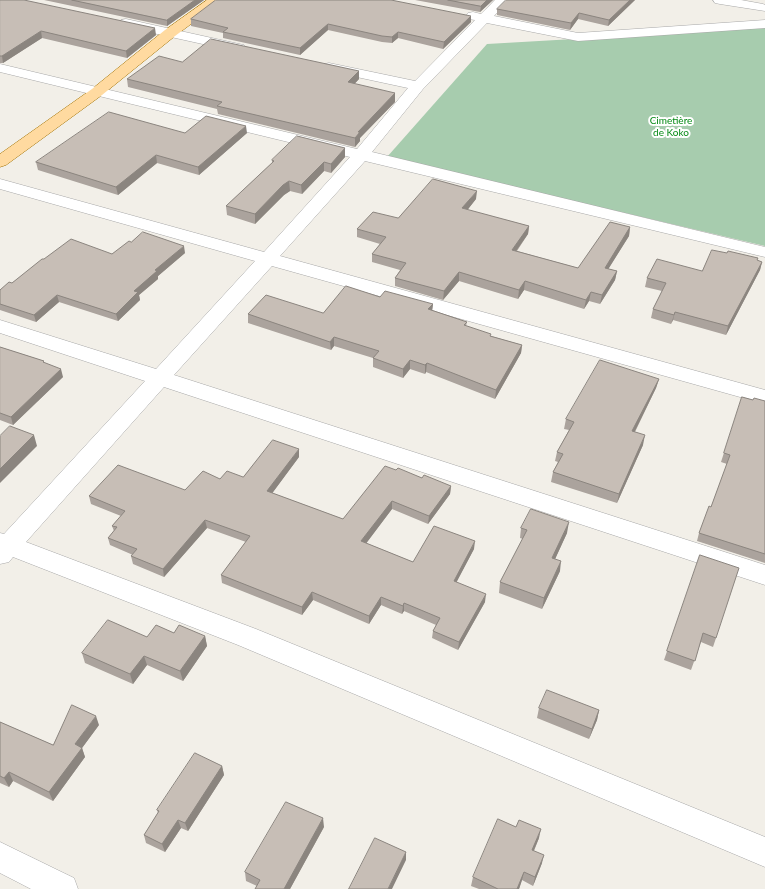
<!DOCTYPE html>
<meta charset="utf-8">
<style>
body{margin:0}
canvas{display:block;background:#f2efe8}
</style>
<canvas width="765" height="889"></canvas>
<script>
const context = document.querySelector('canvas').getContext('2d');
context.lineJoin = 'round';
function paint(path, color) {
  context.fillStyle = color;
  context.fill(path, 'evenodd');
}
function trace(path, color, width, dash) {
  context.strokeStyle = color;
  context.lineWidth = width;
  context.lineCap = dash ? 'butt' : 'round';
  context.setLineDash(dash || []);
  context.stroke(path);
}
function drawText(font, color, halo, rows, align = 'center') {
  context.font = font + ' Lato,sans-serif';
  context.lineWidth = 4;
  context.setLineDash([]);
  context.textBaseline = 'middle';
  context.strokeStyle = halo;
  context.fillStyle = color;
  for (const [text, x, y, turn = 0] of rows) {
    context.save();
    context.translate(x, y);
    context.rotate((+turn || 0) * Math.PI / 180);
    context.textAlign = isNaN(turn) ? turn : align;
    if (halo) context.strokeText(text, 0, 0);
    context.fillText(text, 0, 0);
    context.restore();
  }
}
paint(new Path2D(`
 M765,28V246L387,157L487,44Z`), '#a7ccae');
const minor = new Path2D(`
 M495,0H509L494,16L578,33L765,20V28L578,41L487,23L423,89L372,152L765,247V257L365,161L280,256L765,390V404L272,266L174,375L765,565V585L164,387L26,542L256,629L765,837V867L238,645L13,557L9,562L0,564V533L4,534L145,381L0,333V320L156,369L255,261L0,189V179L264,252L350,157L0,72V64L357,149L408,88L324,70L322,67L324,64L329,63L415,81L475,20L468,19L466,16L468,13L473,12L481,14Z
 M713,0H741L763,4L765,5V11L720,4L715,3Z
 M126,19L239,44L244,45L246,48L244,51L239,52L121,26L119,23L121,20Z
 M0,842L74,878L78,889H31L0,873Z`);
const major = new Path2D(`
 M207,0H223L175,36L102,95L6,165L0,167V154L92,89L165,30Z`);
trace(minor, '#a8a8a8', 1);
trace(major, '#9f7100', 1);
paint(minor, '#fff');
paint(major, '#ffdaa0');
paint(new Path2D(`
 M0,0L156,35L127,58L42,38L3,63H0Z
 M44,0H204L167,26Z
 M415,0H493L480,12Z
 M635,0L608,26L578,19L570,30L497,15V9Z
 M191,19L471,22L443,49L398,38L392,43L382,42L328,30L300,55L223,38V33L191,26Z
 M182,62L359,79L354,84L395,102L360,138V141L355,147L218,114L217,109L128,87L127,79Z
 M247,133L199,175L157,163L118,195L38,170L36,162Z
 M345,148V157L331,173L324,171L302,194L290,191L284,195L255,224L227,215L226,206L272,163V160Z
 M476,199L467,210L529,226L528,234L517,251L578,268L630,227L629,236L608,269L617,271L615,280L600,304L589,301L584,309L524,290L518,299L459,281L443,300L395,286V278L400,270L372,262V254L380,244L357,237V229Z
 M131,242L185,253L158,276V279L139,295L140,300L118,321L59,302L36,322L0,310V290L12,283L44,259L112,254Z
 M727,253L762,262L760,270L726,335L673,320L671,324L651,318L653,309L662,291L645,287L647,278L702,271Z
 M380,297L433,304L432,310L467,322L466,326L491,336L522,345L521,353L495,399L426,372L425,374L410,369L403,378L373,367V358L334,346L331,350L248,323V314L323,313Z
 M0,347L44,361V363L63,377L13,425L0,420Z
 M659,379L656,388L635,432L643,445L617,503L551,482L553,472L558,462L555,461L557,452L569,430L564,429L566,419Z
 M742,397L753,400L765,401V563L697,541L699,533L711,507L727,464L721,462Z
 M299,457L272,493L343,519L396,470L422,478L451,486L450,494L428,524L392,509L366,543L413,562L474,549L456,582L485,602L458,650L432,638L433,631L436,625L404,611L402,614L381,605L369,624L313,600L302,615L222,583L221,575L246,542L207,528L164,577L133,564L131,556L133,555L110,545L108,538L114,531L112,526L121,516L91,504L89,496L185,490L220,479L243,477Z
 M521,528L567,533L555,559L560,571L542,609L499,593L500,582L523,539L520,538Z
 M700,555L716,638L713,647L701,642L691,670L664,660Z
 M174,633L205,636L207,646L183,681L147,665L133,684L85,663L82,653L147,637Z
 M539,708L599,710L597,720L589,739L537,718Z
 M0,722L53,745L99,725L82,748L85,757L53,801L13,781L9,787L0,783Z
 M222,766L224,775L188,831L181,828L165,852L146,843L144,835L158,813L157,810Z
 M324,827L290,889H255L257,886L246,881L245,872Z
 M539,838L534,851L542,863L533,886L522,880L519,889H479L471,886L473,877Z`), '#aba39d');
paint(new Path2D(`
 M195,0H204L167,26V20Z
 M487,0H493L480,12L481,6Z
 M630,0H635L608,26L609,20Z
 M579,13L578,19L570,30L571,23Z
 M471,16V22L443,49L444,42Z
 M328,24V30L300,55V48Z
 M155,28L156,35L127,58L126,51Z
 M41,31L42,38L3,63L2,56Z
 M398,32V38L392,43V37Z
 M359,71V79L348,91V82Z
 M395,93V102L360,138V141L355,147V138L358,132Z
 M246,126L247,133L199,175L198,167Z
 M345,148V157L331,173V164Z
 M156,155L157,163L118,195L116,187Z
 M324,162V171L302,194L301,185Z
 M289,181L290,191L284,195L255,224V214L283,185Z
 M477,191L476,199L462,217V208Z
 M529,226L528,234L511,258L512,250Z
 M630,227L629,236L604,276L605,268Z
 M184,246L185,253L158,276V279L139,295L140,300L118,321L116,314L134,291L155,270Z
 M762,262L760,270L726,335L728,326Z
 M617,271L615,280L600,304L602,295Z
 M459,272V281L443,300L444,291Z
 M525,281L524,290L518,299L519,290Z
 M591,292L589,301L584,309L586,300Z
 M57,295L59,302L36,322L34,315Z
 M433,304L432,312L428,309Z
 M675,312L673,320L671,324Z
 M334,337V346L331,350L330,342Z
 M522,345L521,353L495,399L496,390Z
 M410,360V369L403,378V369Z
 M427,363L426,372L425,374V365Z
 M61,369L63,377L13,425L11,417Z
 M659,379L656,388L630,441L632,431Z
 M34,435L37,446L0,483V469Z
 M645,435L643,445L617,503L619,494Z
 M299,449V457L268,499L267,491Z
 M451,486L450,494L428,524L429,516Z
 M392,501V509L362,549L361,541Z
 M205,520L207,528L164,577L163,569Z
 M569,522L567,533L551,568L552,558Z
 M475,541L474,549L453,589L454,581Z
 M561,561L560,571L542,609L544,598Z
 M312,592L313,600L302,615V607Z
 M486,594L485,602L458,650L459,642Z
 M381,597V605L369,624V616Z
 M404,603V611L402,614L403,606Z
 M205,636L207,646L183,681L180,671Z
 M144,656L147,665L133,684L130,674Z
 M599,710L597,720L589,739L592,729Z
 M96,716L99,725L82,748L85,757L53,801L49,792L75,744Z
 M222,766L224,775L188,831L185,823Z
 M9,772L13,781L9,787L4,778Z
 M323,818L324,827L290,889H284Z
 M178,820L181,828L165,852L162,844Z
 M541,829L539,838L530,859L532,850Z
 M406,852V860L392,889H388Z
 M544,855L542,863L533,886L535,877Z
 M524,872L522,880L519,889H517Z`), '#8b857f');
const building = new Path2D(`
 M0,0H24L155,28L126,51L41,31L2,56H0Z
 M72,0H195L167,20Z
 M216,0H391L471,16L444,42L398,32L392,37L382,36L328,24L300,48L223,32L228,28L191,19Z
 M448,0H487L481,6Z
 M506,0H630L609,20L579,13L571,23L497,9Z
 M211,39L359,71L348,82L395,93L358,132H360L355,138L217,106L222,102L127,79L159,56L182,62Z
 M109,112L185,133L206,116L246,126L198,167L156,155L116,187L36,162Z
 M297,136L345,148L331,164L324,162L301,185L289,181L283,185L255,214L226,206L274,161L272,160Z
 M433,179L477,191L462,208L529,226L512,250L578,268L610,222L630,227L605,268L617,271L602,295L591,292L586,300L525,281L519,290L459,272L444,291L395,278L406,263L372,254L386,237L357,229L373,212L398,218Z
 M143,232L184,246L155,270L157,271L134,291L138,292L116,314L57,295L34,315L0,304V290L9,282L12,283L42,259H44L71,239L112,254L129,241L131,242Z
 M712,250L727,253L728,251L758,258L757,260L762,262L728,326L675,312L674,315L653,309L666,283L647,278L657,259L702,271Z
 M346,286L380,297L385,291L433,304L428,309L467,322L464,325L491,334L490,336L522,345L496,390L427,363L425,365L410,360L403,369L373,358L379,351L334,337L330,342L248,314L266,295L323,313Z
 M0,347L44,361L43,362L61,369L11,417L0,413Z
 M600,360L659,379L632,431L645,435L619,494L553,472L563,454L557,452L574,422L566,419Z
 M742,397L753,400L754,398L765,401V554L699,533L709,506L711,507L730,455L724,453Z
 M10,426L34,435L0,469V436Z
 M273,440L299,449L267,491L343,519L385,466L396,470L398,468L422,478L424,475L451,486L429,516L392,501L361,541L413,562L434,526L475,541L454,581L486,594L459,642L433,631L440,618L404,603L403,606L381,597L369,616L312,592L302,607L221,575L250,536L205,520L163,569L131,556L137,549L108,538L117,527L112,526L125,511L89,496L118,465L185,490L203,471L220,479L227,471L243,477Z
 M531,509L569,522L552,558L561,561L544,598L500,582L527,530L521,528Z
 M700,555L739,568L716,638L703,633L695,661L667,651Z
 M108,620L147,637L156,625L174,633L179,625L205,636L180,671L144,656L130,674L82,653Z
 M547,690L599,710L592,729L539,708Z
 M72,705L96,716L75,744L82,748L49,792L9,772L4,778L0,776V722L53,745Z
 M195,753L222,766L185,823L178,820L162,844L144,835L159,811L157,810Z
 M286,802L323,818L284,889H255L260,880L245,872Z
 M498,819L516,827L519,820L541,829L532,850L544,855L535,877L524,872L517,889H498L473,877Z
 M375,838L406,852L388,889H349Z`);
paint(building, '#c7beb6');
trace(building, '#8b857f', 1);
drawText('10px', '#058a15', '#fff', [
 ["Cimetière",671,121],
 ["de Koko",671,133]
]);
</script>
